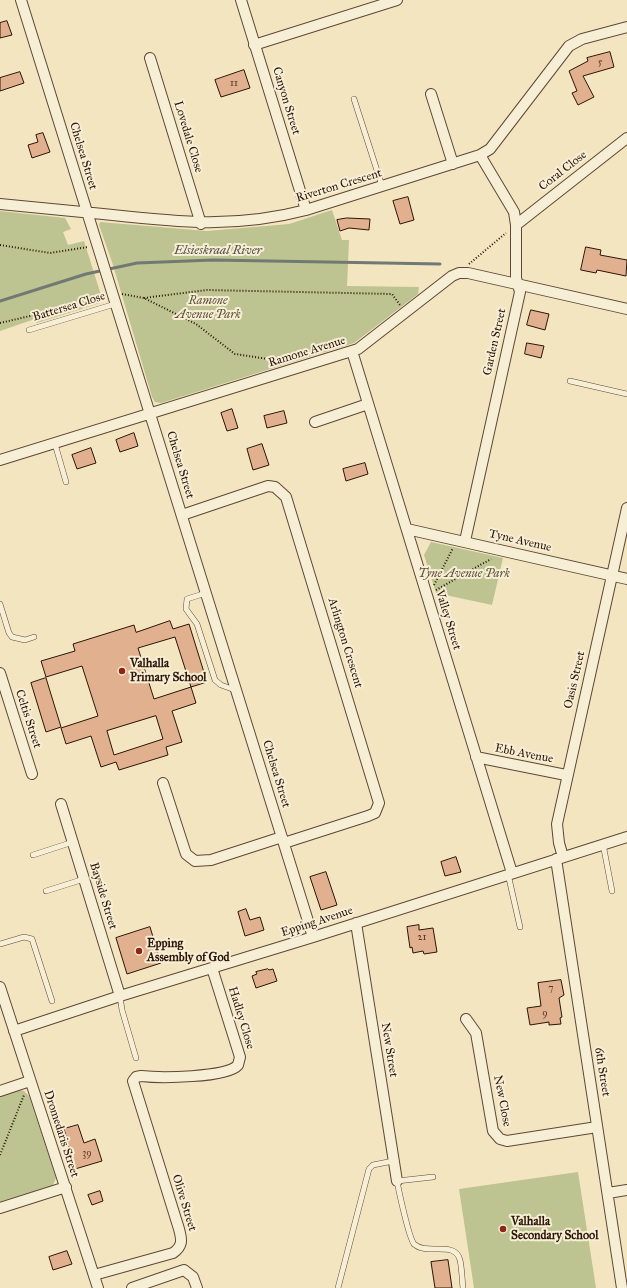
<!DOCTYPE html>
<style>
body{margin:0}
canvas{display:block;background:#f3e5c0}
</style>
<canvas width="627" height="1288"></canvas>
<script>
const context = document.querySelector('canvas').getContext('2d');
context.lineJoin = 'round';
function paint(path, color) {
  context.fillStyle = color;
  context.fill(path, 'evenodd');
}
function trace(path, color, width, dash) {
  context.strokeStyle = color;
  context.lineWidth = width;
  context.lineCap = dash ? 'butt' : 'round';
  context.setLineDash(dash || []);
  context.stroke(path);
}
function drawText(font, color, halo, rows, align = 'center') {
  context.font = font + ' "IM FELL Great Primer",serif';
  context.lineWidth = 4;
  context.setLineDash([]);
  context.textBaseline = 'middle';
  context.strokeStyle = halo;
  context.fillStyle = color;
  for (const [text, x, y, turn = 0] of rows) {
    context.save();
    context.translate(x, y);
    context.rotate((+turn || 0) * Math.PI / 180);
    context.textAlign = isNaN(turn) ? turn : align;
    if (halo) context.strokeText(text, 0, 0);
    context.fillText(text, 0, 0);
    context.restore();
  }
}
paint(new Path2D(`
 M332,210L342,240H349L347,286L419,287L418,294L354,343L161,403L155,402L152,397L113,265L99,225L100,222L207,231L289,224Z
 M0,211L65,218L71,229L63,232L68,245L84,241L101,295L100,303L37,323L32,320L0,331Z
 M431,542L503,558L492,605L436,593L424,555Z
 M18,1090L24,1091L29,1096L56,1178L52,1187L0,1205V1096Z
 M578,1172L596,1288H474L459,1189Z`), '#bdc491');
trace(new Path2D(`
 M0,301L86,274L137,263L213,260L440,264`), '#727974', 3);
const building = new Path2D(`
 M7,21L12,35L0,38V23Z
 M610,52L614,67L583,76L594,97L578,105L572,93L577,91L569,71L588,61L587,58Z
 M244,70L250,88L221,97L215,80Z
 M20,72L24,83L0,91V78Z
 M43,133L50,152L32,158L28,145L38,142L36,135Z
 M408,197L414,220L400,224L393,201Z
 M347,218L370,219L369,230L349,228L340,231L337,220Z
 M586,247L601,250L600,255L627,260L626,276L597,270L596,273L581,270Z
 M531,310L549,314L545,330L527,325Z
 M527,343L544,346L541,358L525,354Z
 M232,409L238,428L227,431L221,413Z
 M284,411L287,423L267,428L264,416Z
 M134,433L138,446L120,452L116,440Z
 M262,444L269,465L253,470L247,449Z
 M91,448L96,463L77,469L72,455Z
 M365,463L368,474L346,481L343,469Z
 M170,621L173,629L189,624L207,682L191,687L175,637L138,648L154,699L191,687L196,703L172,711L182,742L166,747L168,755L119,770L116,762L101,767L91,736L66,744L61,728L98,716L82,666L46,677L41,661L75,651L73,644L134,625L136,632ZM156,716L163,739L114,755L107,731Z
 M46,678L61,727L46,732L31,683Z
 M456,857L461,872L445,876L441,862Z
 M326,872L337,905L321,910L310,877Z
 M246,909L250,920L260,917L264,930L245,936L238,912Z
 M419,925V930L433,928L437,952L424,954L423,951L413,953L412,947L410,948L407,927Z
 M150,927L161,963L127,974L116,938Z
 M268,969L269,970L273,969L277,981L256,988L252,976L257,974L256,972Z
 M561,980L564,995L559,998L562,1017L560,1018L561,1024L549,1025V1022L530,1025L527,1008L541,1006L538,983Z
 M78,1125L84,1143L95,1139L102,1161L75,1169L64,1129Z
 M100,1191L103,1201L92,1205L88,1195Z
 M67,1251L72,1264L53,1270L49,1257Z
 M448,1260L452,1288H435L431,1262Z`);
paint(building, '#e0b08f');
trace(building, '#2c1407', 1);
const lane = new Path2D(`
 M354,99L382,186
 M29,330L115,304
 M570,381L627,394
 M55,444L66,482
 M206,593L187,599L186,609L197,624L215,680L221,685L235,690
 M0,604L9,633L12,637L25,640L34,637
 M603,844L612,891
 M33,855L73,842
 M508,874L520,927
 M46,891L84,879
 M0,944L24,937L32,939L52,1001
 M120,996L122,1010L136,1058
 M433,1177L397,1181C399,1192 409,1238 414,1244C427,1256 455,1240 460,1260C462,1269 462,1279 463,1288
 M338,1288L369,1169L373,1165L393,1161`);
const street = new Path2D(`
 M21,0L313,937
 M241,0L306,210
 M254,45L397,0
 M150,58L201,224
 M431,94L453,164
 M0,204C34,207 69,211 103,214C176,222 234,229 306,210L480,155L490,149L569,46L582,39L627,27
 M516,225L627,138
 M352,351L512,873
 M315,422L368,404
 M0,460L358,349L452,276L459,273H468L627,309
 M182,515L268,486L275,487L286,497L379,803L375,813L368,816L284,843
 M407,529L627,579
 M465,541L520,292L516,278V225L514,212L480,155
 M0,673L32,774
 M476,757L566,775
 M163,783L186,854L195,861L211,860L282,837
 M61,804L120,996
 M563,857L559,843L557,824L627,508
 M556,859L622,1288
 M356,923L397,1181
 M0,987L98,1288
 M466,1019L476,1033L493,1131L500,1139L507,1141L597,1127
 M14,1031L120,996L313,937L627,837
 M0,1091L30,1081
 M608,1193L627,1190
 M0,1208L66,1187
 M94,1275L173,1253C183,1246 182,1240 179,1229L133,1081L136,1077L141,1076C159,1078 227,1078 238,1065L240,1057L212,968
 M132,1288L184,1270L193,1277L197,1288`);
trace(lane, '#5e4835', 6);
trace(street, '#5e4835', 12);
trace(new Path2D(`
 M0,245L50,253L88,247
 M469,264L506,233
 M122,294L144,298L196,324L235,354L268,359L273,365
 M144,298L207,290L392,294L400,305
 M0,323L103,299
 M434,585L453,548
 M436,590L491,559
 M0,1155L24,1095`), '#2c1407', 2, [1, 2]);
trace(lane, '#f7eed6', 5);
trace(street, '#f7eed6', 10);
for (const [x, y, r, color] of [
 [122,671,4,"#8f2418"],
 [139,951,4,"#8f2418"],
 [503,1229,4,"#8f2418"]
]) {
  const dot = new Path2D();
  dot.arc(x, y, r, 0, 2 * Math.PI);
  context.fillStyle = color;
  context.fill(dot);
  trace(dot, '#f7eed6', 1.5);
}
drawText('10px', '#593b29', null, [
 ["5",600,63],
 ["11",234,84],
 ["21",422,938],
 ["7",551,989],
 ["9",545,1014],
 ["39",87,1154]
]);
drawText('12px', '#2c1407', '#f7eed6', [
 ["Canyon Street",286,101,73],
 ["Lovedale Close",188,137,73],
 ["Chelsea Street",83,156,73],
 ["Coral Close",563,171,-38],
 ["Riverton Crescent",339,186,-17],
 ["Battersea Close",69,307,-17],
 ["Garden Street",495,342,-77],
 ["Ramone Avenue",307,352,-17],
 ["Chelsea Street",180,465,73],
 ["Tyne Avenue",520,541,13],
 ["Valley Street",448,620,73],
 ["Arlington Crescent",345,643,73],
 ["Oasis Street",575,680,-77],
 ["Celtis Street",28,719,72],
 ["Ebb Avenue",524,754,11],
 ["Chelsea Street",276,774,73],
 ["Bayside Street",103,896,73],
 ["Epping Avenue",317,922,-18],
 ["Hadley Close",241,1018,73],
 ["New Street",389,1050,81],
 ["6th Street",602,1072,81],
 ["New Close",502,1101,79],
 ["Dromedaris Street",61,1134,72],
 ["Olive Street",184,1203,73]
]);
drawText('italic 12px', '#5f5237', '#f7eed6', [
 ["Ramone",208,301],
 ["Avenue Park",208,315],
 ["Tyne Avenue Park",464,574]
]);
drawText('bold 12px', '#2c1407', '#f7eed6', [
 ["Valhalla",130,664],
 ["Primary School",130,678],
 ["Epping",147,944],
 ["Assembly of God",147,958],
 ["Valhalla",511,1222],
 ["Secondary School",511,1236]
], 'left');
drawText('italic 13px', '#554f47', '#f7eed6', [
 ["Elsieskraal River",218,251]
]);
</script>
